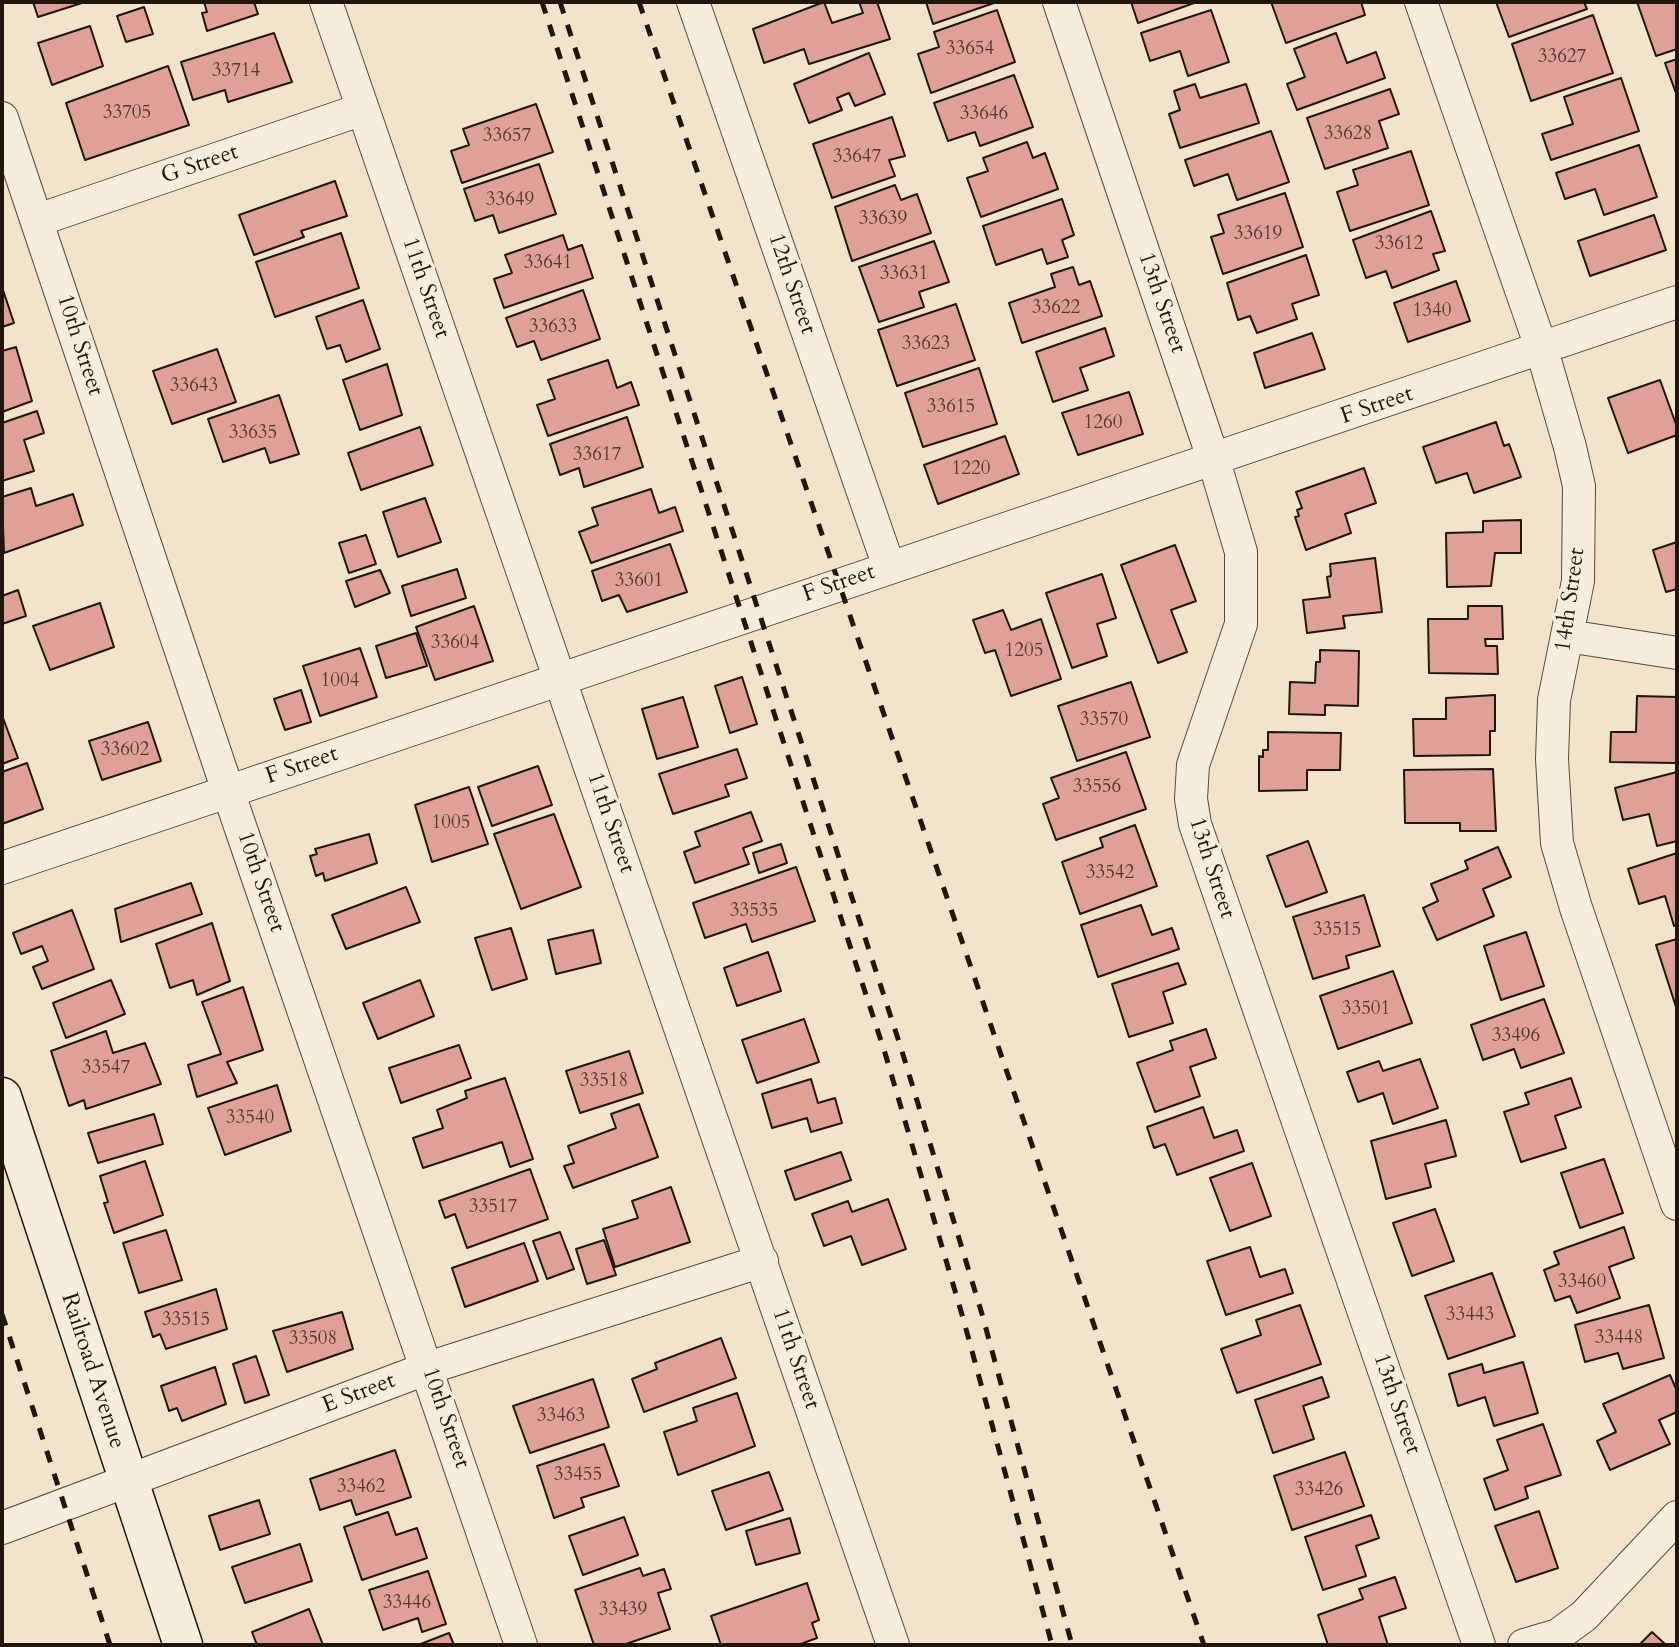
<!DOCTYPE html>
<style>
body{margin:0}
#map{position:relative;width:1679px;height:1647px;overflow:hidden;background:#f1e4cb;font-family:Cardo,serif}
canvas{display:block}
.frame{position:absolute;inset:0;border:4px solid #21160c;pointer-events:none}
</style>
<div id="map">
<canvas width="1679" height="1647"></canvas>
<div class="frame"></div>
</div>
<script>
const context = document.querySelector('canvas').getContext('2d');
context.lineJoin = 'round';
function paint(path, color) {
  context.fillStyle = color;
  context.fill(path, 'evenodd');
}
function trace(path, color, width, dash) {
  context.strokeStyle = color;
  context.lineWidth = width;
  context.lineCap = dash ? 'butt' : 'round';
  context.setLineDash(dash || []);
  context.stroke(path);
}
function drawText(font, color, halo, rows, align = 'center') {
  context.font = font + ' Cardo,serif';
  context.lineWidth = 7;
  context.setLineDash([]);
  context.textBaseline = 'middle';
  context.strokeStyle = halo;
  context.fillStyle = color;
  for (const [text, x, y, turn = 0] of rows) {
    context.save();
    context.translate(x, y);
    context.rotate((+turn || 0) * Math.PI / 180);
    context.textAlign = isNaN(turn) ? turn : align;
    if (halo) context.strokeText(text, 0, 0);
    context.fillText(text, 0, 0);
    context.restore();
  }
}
const building = new Path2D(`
 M33,2H85L38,17Z
 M204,2H254L258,14L207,31L202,13L207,12Z
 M824,2L832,23L863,13L859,2H877L890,39L809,64L804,49L764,63L753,29Z
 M926,2H994V3L933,24Z
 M1131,2H1197L1138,23Z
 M1271,2H1361L1365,15L1286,43Z
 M1496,2H1584L1587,9L1509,37Z
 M1637,2H1677V49L1656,56Z
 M144,7L153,34L126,42L117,16Z
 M997,10L1015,62L931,93L918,54L939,47L934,32Z
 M1211,10L1229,62L1188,76L1180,51L1150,61L1141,33Z
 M1593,15L1613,73L1531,101L1512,44Z
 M90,26L103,66L52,85L38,43Z
 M274,33L292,82L228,102L225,90L193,100L181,62Z
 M1336,33L1347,63L1376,52L1385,78L1297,110L1287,84L1305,77L1294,49Z
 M869,53L885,94L855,106L849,93L837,98L842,110L809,123L794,84Z
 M1677,59V96L1665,63Z
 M168,66L189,125L85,160L66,103Z
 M1014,75L1033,127L980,146L975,132L948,141L934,103Z
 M1621,78L1639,131L1551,160L1542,134L1573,124L1564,97Z
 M1195,84L1200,98L1246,84L1259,123L1180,148L1169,114L1180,110L1174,91Z
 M1390,89L1399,114L1379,121L1388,148L1325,169L1307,118Z
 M536,104L553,152L462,183L451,151L469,145L463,129Z
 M892,117L905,156L889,160L895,176L832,198L813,144Z
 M1271,131L1289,182L1237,200L1228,174L1194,186L1185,160Z
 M1027,142L1033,158L1045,153L1058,189L981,217L967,178L988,171L983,158Z
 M1639,145L1657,197L1604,215L1595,189L1565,199L1556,173Z
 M1411,151L1429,205L1350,231L1337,192L1358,185L1353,170Z
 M539,164L556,214L499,233L493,215L475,221L464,189Z
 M335,181L347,216L301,231L304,237L254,255L239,215Z
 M895,185L901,200L917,194L931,233L852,261L835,207Z
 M1285,193L1303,247L1223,274L1211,237L1224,233L1218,215Z
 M1062,199L1074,235L1062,240L1068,257L1047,264L1042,249L996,265L983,226Z
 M1431,211L1445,251L1433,254L1439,270L1392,288L1386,271L1366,278L1353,240Z
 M1654,215L1666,250L1590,276L1578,241Z
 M341,233L359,288L275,317L256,262Z
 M563,235L568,250L582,245L593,278L504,308L494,279L512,273L505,255Z
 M934,241L949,282L919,292L924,307L879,322L859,267Z
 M1306,255L1319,295L1292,304L1297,319L1257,333L1250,316L1238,320L1227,283Z
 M1073,267L1079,285L1090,281L1102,316L1022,343L1009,303L1055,287L1051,274Z
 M1456,281L1470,321L1408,342L1394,303Z
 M2,287L14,323L2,327Z
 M583,290L600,339L541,360L534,341L517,347L506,318Z
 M363,300L380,349L346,362L340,345L327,349L316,317Z
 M956,304L975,360L897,386L878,330Z
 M1105,328L1114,356L1080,368L1088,390L1053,402L1036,352Z
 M1312,333L1325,369L1265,388L1254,353Z
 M16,347L32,401L2,412V351Z
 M217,349L236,402L172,424L153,371Z
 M608,360L617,388L631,382L639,405L548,436L537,405L555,399L548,380Z
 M387,364L402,415L360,430L343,380Z
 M979,368L997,424L923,447L905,393Z
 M1660,380L1677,427V435L1628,453L1608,398Z
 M1129,392L1143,434L1078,455L1062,413Z
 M279,395L299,454L270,463L265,448L223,462L208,419Z
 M37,411L44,433L24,440L34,471L2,481V423Z
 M627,417L643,467L584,487L579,468L560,475L550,444Z
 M1496,422L1504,446L1509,444L1521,477L1474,493L1467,473L1436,483L1423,447Z
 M420,427L433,465L361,490L348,453Z
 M1005,436L1019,474L938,504L924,465Z
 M1364,468L1376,503L1345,514L1351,533L1306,550L1295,517L1299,516L1297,510L1302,508L1296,492Z
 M31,488L36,506L73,494L83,525L4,553L2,497Z
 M651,489L659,513L675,507L683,531L591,563L579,532L598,525L592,508Z
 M425,498L441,542L398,557L383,512Z
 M1521,520V553H1495L1491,586L1447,587L1446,533L1483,532V521Z
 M366,535L376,564L349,573L339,543Z
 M1677,542V589L1666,592L1653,550Z
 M670,544L687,592L627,612L619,595L602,601L592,571Z
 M1175,545L1196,601L1171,610L1187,652L1158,663L1121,565Z
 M1375,558L1382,612L1343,616L1345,628L1307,633L1303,600L1330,597L1327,577L1331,576L1330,564Z
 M457,569L466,598L411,616L402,586Z
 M380,570L390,593L355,607L346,581Z
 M1102,574L1116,618L1097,624L1107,656L1072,668L1046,593Z
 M18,590L26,616L2,624V596Z
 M100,603L114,647L50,670L33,626Z
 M474,606L493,661L435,680L416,627Z
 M1468,606H1502L1503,639H1485L1486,646H1497L1498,674L1429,673L1428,619H1468Z
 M1003,610L1011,630L1041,619L1061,679L1011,696L995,650L985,653L973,620Z
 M416,633L427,666L386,678L376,646Z
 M360,648L377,697L320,716L303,666Z
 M1320,650L1359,651L1358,706L1325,705V715L1289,714L1290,682L1315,683L1316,662H1320Z
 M742,677L757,724L730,733L715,686Z
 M1131,682L1150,737L1077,761L1058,706Z
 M301,690L311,722L285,730L274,699Z
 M1495,695V731H1490V755L1414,756L1413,719H1446V698Z
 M1637,696L1677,697V763L1610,762L1611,732H1636Z
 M683,697L698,747L657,759L642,709Z
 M3,718L18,758L2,764V719Z
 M148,722L161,761L102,780L89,741Z
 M1268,732L1341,733L1340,770H1307V790L1259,791V756L1263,757V750H1268Z
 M737,749L747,778L725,785L729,796L673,814L659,774Z
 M1126,752L1146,809L1056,840L1043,804L1059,798L1051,778Z
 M27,763L43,809L2,824V772Z
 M538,766L552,805L492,826L478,787Z
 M1493,769L1496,831H1460V823H1405L1404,770Z
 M1677,772V841L1657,846L1649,814L1623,820L1615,788Z
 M469,787L488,844L432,862L415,805Z
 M751,812L762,841L743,848L749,864L695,883L684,852L700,846L695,832Z
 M554,814L581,887L521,909L494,834Z
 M1135,825L1157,886L1080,914L1062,862L1103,847L1100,838Z
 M369,834L377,863L325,881L323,873L316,876L310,856L317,854L315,849Z
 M1308,841L1327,892L1286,907L1267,856Z
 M781,844L787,863L759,873L753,853Z
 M1498,847L1511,877L1483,889L1494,916L1437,940L1423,908L1438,901L1431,884L1468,869L1465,861Z
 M1677,853V925L1674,926L1665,896L1639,904L1628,869Z
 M796,867L815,921L752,942L746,924L705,938L693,903Z
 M191,883L202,914L121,942L115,909Z
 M406,887L420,922L346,949L332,915Z
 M1364,895L1380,946L1346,956L1349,968L1313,979L1293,917Z
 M1141,905L1152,935L1172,928L1179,949L1098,977L1081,925Z
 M72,910L94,969L42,989L33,967L48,961L42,946L21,954L13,933Z
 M212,923L230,981L197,995L193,980L170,988L156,944Z
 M511,928L527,979L492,990L475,938Z
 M593,930L601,963L556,974L548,940Z
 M1526,932L1544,986L1501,1000L1484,946Z
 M1677,939V1010L1656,945Z
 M768,952L781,991L737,1006L724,968Z
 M1178,963L1186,984L1163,992L1173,1023L1129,1037L1112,984Z
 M1393,971L1412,1023L1338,1049L1320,996Z
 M111,980L125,1014L66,1038L53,1003Z
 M420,980L434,1016L378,1039L363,1003Z
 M243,987L263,1050L227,1062L237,1083L197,1097L188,1065L221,1054L202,1002Z
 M1544,999L1564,1053L1521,1068L1514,1049L1483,1060L1471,1025Z
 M804,1019L819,1062L757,1083L742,1040Z
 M1206,1029L1216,1058L1190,1067L1200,1096L1155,1112L1137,1063L1173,1050L1170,1041Z
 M106,1031L113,1053L145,1043L161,1084L86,1109L84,1100L69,1106L51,1051Z
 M459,1045L471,1078L401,1103L389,1068Z
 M629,1051L643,1093L580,1113L566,1071Z
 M1420,1059L1438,1108L1393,1124L1383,1093L1358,1102L1347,1072L1379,1061L1383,1071Z
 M505,1078L533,1159L510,1167L502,1142L423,1168L413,1138L443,1128L437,1110L467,1098L465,1091Z
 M1571,1078L1581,1107L1555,1116L1566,1148L1521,1162L1504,1112L1529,1104L1525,1093Z
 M811,1079L818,1103L835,1098L842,1123L811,1132L807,1118L772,1128L762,1094Z
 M277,1085L291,1131L225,1155L208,1108Z
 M639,1104L658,1157L573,1188L564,1166L574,1163L568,1146L616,1128L611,1114Z
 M1203,1107L1214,1138L1237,1130L1244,1151L1177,1175L1165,1144L1154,1148L1147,1127Z
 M154,1114L163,1144L98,1163L88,1133Z
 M1446,1120L1456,1156L1425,1164L1431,1187L1386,1199L1371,1141Z
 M841,1152L851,1180L795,1200L785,1171Z
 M1604,1159L1623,1213L1580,1228L1561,1173Z
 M145,1161L163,1215L114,1233L104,1203L108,1202L100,1176Z
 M1252,1163L1271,1216L1230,1231L1210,1178Z
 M530,1169L548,1219L467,1248L455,1214L445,1218L439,1201Z
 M671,1187L690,1242L615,1267L603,1229L638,1218L632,1201Z
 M888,1199L906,1249L862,1265L851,1236L824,1246L812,1214L848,1201L852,1212Z
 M1435,1209L1454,1261L1412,1276L1393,1223Z
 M1624,1227L1634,1258L1609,1267L1620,1298L1577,1313L1570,1296L1555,1301L1544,1270L1559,1264L1554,1252Z
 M166,1230L182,1280L139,1293L123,1243Z
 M560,1232L574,1269L547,1279L533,1241Z
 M604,1240L616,1275L587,1284L576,1249Z
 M524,1243L538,1281L465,1307L452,1268Z
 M1250,1247L1260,1277L1285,1269L1293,1293L1226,1315L1207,1261Z
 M1492,1273L1515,1336L1448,1359L1425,1296Z
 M216,1289L227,1329L166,1349L160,1334L153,1337L145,1312Z
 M1300,1305L1321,1364L1237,1393L1221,1349L1261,1335L1256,1320Z
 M1649,1305L1664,1358L1623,1369L1618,1353L1585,1362L1575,1325Z
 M342,1312L353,1349L287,1372L273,1331Z
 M721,1338L736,1378L644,1412L632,1379L657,1369L655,1363Z
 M256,1356L269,1395L245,1403L233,1364Z
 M1523,1362L1538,1413L1494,1426L1485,1397L1458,1406L1449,1374L1482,1364L1484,1373Z
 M215,1367L226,1404L182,1421L177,1408L169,1411L161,1386Z
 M1670,1375L1677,1391V1412L1659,1420L1670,1444L1610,1470L1597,1441L1616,1432L1603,1404Z
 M1322,1377L1329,1397L1303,1406L1314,1439L1273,1453L1255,1400Z
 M593,1379L609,1427L530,1453L513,1406Z
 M737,1393L755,1446L678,1475L664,1432L697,1421L693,1408Z
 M1543,1424L1561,1475L1525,1487L1528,1498L1495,1510L1484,1479L1508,1470L1497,1440Z
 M604,1444L619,1486L581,1498L584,1507L554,1518L537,1466Z
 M395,1450L411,1497L356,1515L351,1500L320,1510L310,1479Z
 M1345,1452L1364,1506L1292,1530L1274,1476Z
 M769,1472L783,1510L726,1530L712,1491Z
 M259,1500L270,1534L220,1550L209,1516Z
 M1539,1511L1558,1568L1516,1582L1495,1526Z
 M388,1512L396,1535L417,1528L427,1558L362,1580L344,1527Z
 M1371,1515L1379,1538L1356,1546L1366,1576L1323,1590L1305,1537Z
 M624,1517L638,1555L583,1575L569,1536Z
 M790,1518L800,1553L756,1565L746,1531Z
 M300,1544L312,1581L245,1603L232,1567Z
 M640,1568L643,1576L664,1569L671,1589L658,1593L670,1629L623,1645H594L575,1590Z
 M428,1571L446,1624L422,1632L418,1618L383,1630L369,1590Z
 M1395,1577L1406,1608L1379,1617L1388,1645H1328L1318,1615L1363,1599L1359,1589Z
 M807,1583L819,1620L812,1623L817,1638L798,1645H721L711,1616Z
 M309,1609L323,1645H257L252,1632Z
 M1652,1632L1666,1645H1639Z
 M449,1633L454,1645H418Z`);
paint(building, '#dfa197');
trace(building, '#21160c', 2);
const street = new Path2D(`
 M326,2L893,1645
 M693,2L889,567
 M1059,2L1214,461L1241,552V624L1193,765L1191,799L1195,824L1479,1645
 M1421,2L1542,350L1570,447L1579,486L1578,581L1554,700L1552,759L1557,843L1576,908L1677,1204
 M2,118L228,791L521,1645
 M38,220L363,109
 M1567,636L1677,653
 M2,868L1677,302
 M2,1528L428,1368L762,1261
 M1524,1645L1558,1635L1584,1616L1677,1517`);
const secondary = new Path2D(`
 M2,1097L183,1645`);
trace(street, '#554a3c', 34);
trace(secondary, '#21160c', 41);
trace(street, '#f6eddd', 32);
trace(secondary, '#f6eddd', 38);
trace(new Path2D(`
 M542,2L885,1053L963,1318L1052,1645
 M560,2L901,1048L982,1314L1072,1645
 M639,2L1204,1645
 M2,1314L110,1645`), '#21160c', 5, [12, 12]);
drawText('19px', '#50392f', null, [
 ["33654",970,50],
 ["33627",1562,58],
 ["33714",236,72],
 ["33705",127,114],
 ["33646",984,115],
 ["33628",1348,135],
 ["33657",507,137],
 ["33647",857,158],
 ["33649",510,201],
 ["33639",883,220],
 ["33619",1258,235],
 ["33612",1399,245],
 ["33641",548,264],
 ["33631",904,275],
 ["33622",1056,309],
 ["1340",1432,312],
 ["33633",553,328],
 ["33623",926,345],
 ["33643",194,387],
 ["33615",951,408],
 ["1260",1103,424],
 ["33635",253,434],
 ["33617",597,456],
 ["1220",971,470],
 ["33601",639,582],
 ["33604",455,644],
 ["1205",1024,652],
 ["1004",340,682],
 ["33570",1104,721],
 ["33602",125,751],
 ["33556",1097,788],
 ["1005",451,824],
 ["33542",1110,874],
 ["33535",754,912],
 ["33515",1337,931],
 ["33501",1366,1010],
 ["33496",1516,1037],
 ["33547",106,1069],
 ["33518",604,1082],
 ["33540",250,1119],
 ["33517",493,1208],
 ["33460",1582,1283],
 ["33443",1470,1316],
 ["33515",186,1321],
 ["33448",1619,1339],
 ["33508",313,1340],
 ["33463",561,1417],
 ["33455",578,1476],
 ["33462",361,1488],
 ["33426",1319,1491],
 ["33446",407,1604],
 ["33439",623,1611]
]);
drawText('23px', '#21160c', '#f6eddd', [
 ["G Street",200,165,-19],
 ["12th Street",791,284,71],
 ["11th Street",425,288,71],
 ["13th Street",1161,303,71],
 ["10th Street",79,345,72],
 ["F Street",1377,406,-19],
 ["F Street",839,584,-19],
 ["14th Street",1571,600,-82],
 ["F Street",302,766,-19],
 ["11th Street",610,823,71],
 ["13th Street",1211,868,72],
 ["10th Street",260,882,71],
 ["11th Street",795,1359,71],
 ["Railroad Avenue",92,1371,72],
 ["E Street",359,1394,-21],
 ["13th Street",1396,1404,71],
 ["10th Street",445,1418,71]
]);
</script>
